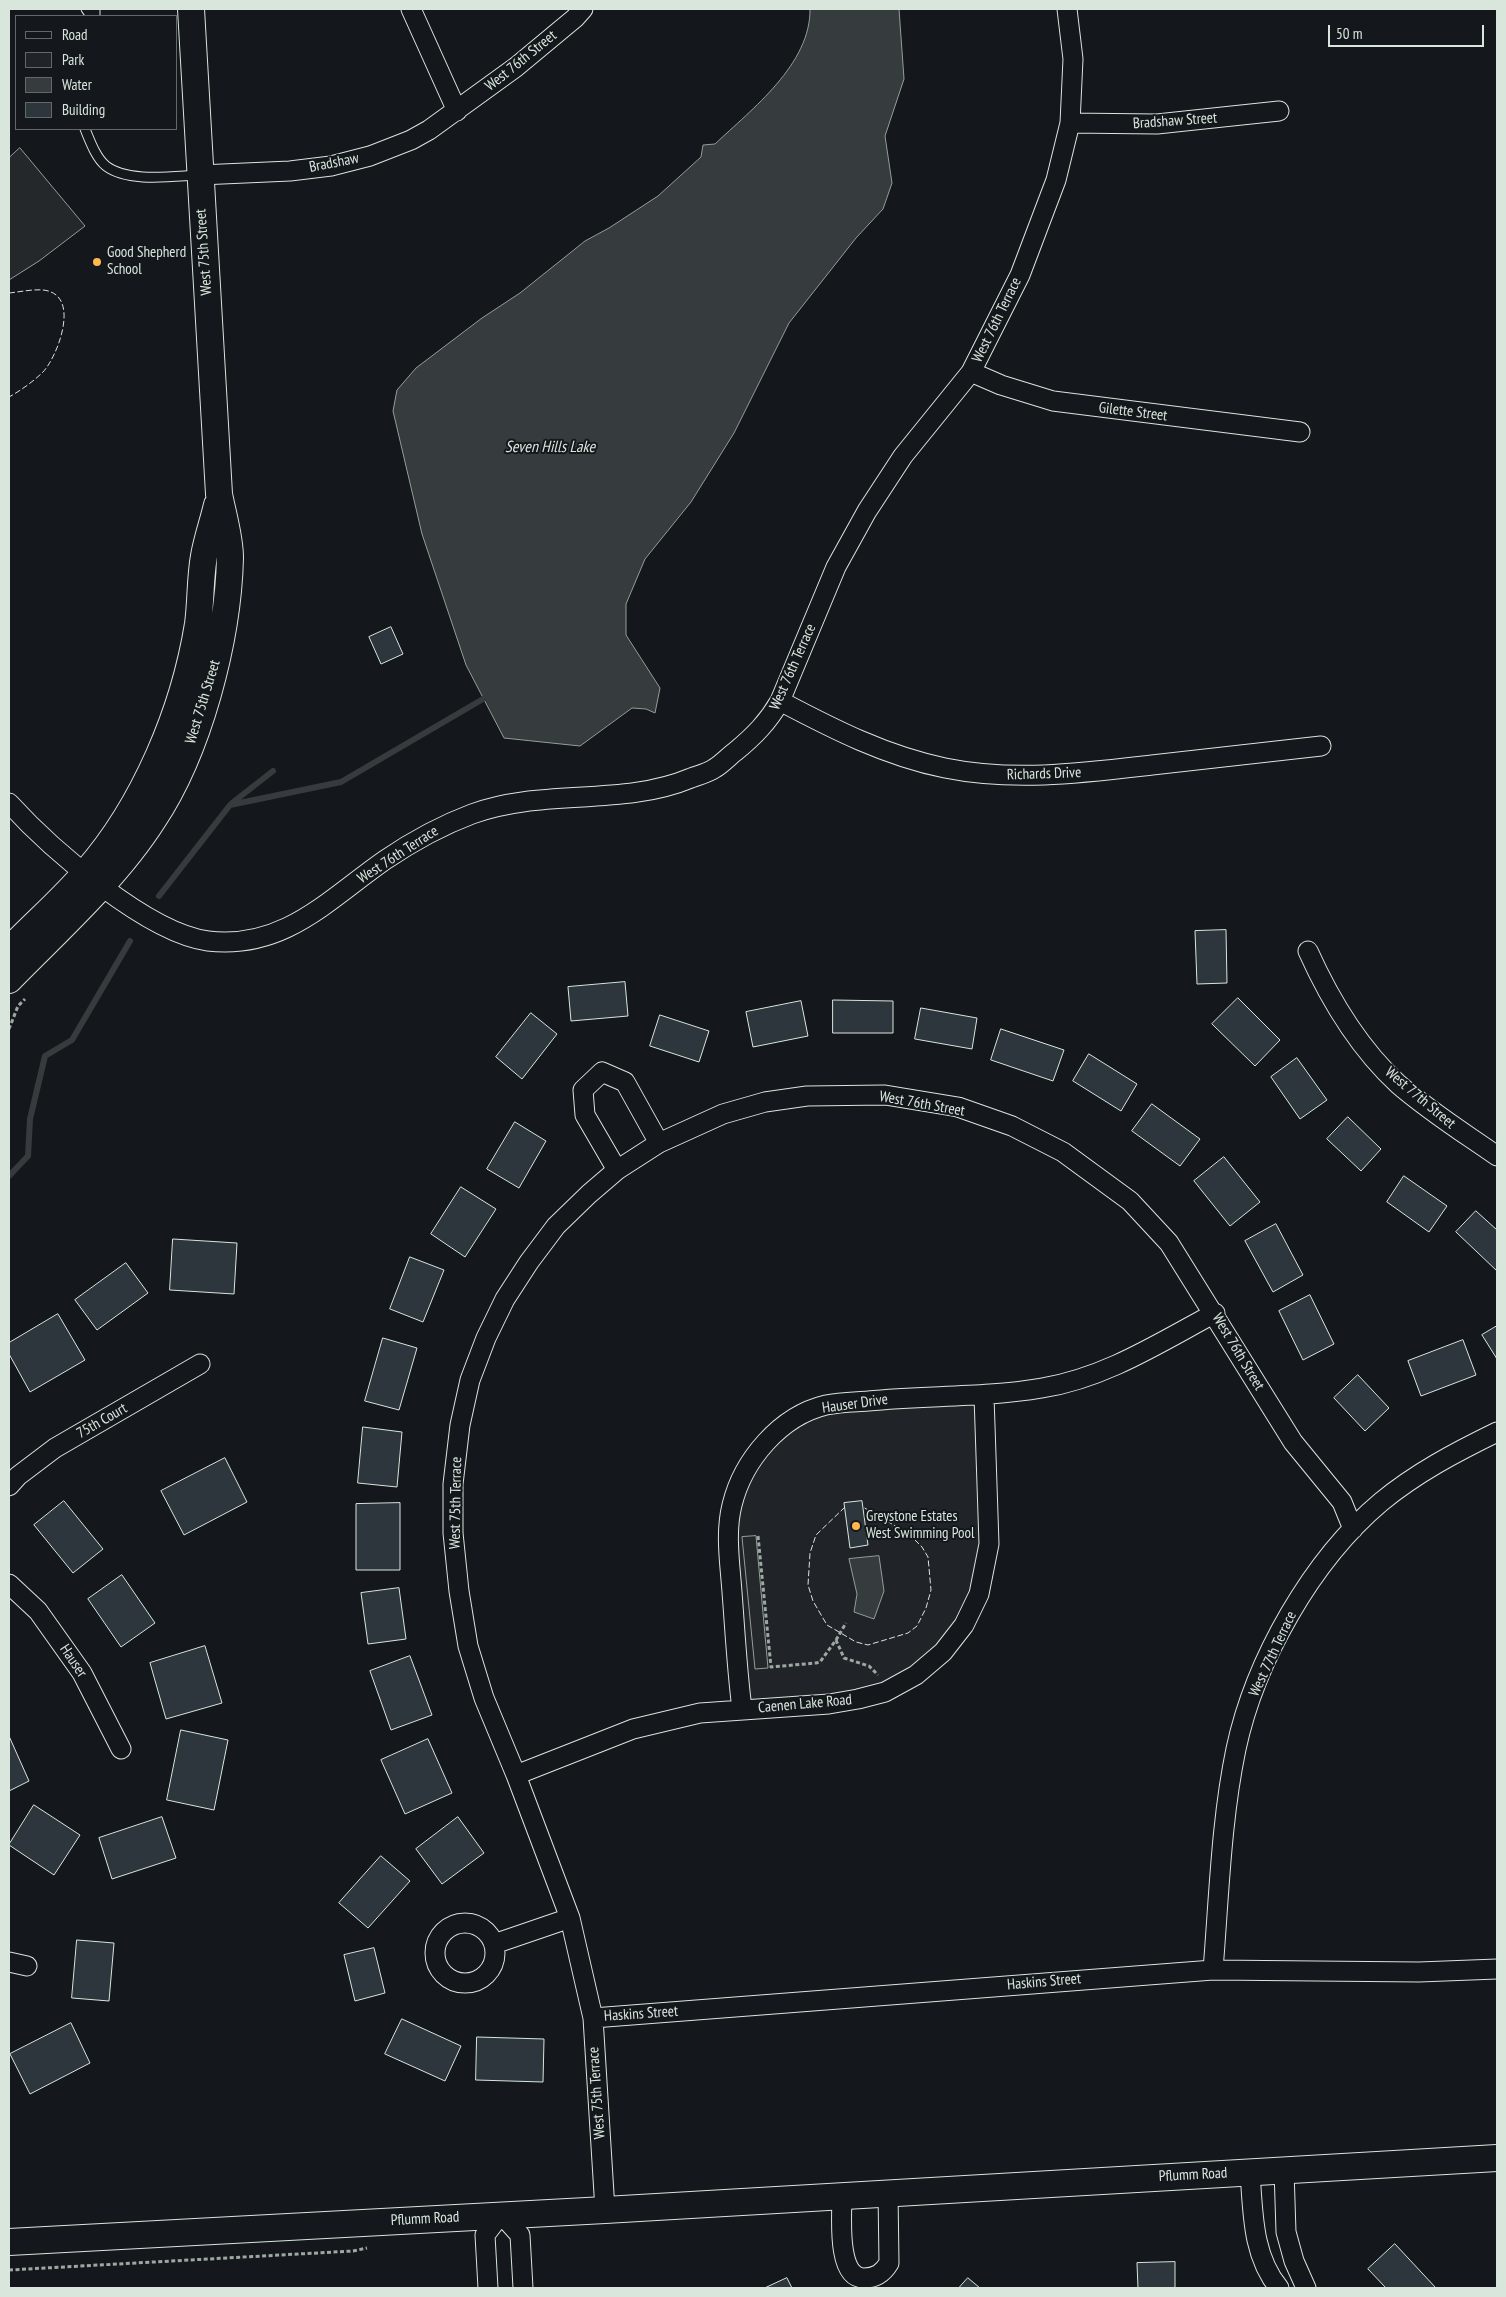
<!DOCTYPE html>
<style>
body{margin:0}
#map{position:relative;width:1506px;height:2297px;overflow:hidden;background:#14181c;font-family:"PT Sans Narrow",sans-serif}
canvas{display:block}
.frame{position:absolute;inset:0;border:10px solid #d8e6dc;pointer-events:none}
.legend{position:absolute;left:15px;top:15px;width:162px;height:115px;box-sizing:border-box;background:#14181c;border:1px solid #626a69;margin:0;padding:6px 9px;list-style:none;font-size:15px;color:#d8e6dc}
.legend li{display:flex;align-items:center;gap:10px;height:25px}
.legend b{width:25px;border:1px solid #626a69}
.scale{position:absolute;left:1328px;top:25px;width:156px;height:22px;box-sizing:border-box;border:2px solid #d8e6dc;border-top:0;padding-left:6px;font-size:15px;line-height:18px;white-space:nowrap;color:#d8e6dc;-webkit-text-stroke:4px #14181c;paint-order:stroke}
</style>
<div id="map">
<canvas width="1506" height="2297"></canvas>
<div class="frame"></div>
<ul class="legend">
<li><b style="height:6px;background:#14181c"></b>Road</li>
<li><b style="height:14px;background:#202428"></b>Park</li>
<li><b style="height:14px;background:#363b3e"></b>Water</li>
<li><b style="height:14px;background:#2c363c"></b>Building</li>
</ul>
<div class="scale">50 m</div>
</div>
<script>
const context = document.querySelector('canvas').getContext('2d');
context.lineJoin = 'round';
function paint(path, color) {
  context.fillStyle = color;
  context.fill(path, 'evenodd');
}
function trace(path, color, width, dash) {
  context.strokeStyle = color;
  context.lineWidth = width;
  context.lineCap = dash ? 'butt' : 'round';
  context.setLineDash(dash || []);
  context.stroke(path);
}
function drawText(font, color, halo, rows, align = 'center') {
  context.font = font + ' "PT Sans Narrow",sans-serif';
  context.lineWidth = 4;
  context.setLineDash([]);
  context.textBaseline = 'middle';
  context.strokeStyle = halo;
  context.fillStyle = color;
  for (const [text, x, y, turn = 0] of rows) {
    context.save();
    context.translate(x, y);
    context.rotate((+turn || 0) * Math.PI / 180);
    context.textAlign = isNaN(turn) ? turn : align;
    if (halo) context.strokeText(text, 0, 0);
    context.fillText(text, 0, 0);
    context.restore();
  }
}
const green = new Path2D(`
 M984,1396L989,1544L964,1625L885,1692L742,1709L728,1527L753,1458L807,1412Z`);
paint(green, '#202428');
trace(green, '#939e99', 1);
const parking = new Path2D(`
 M20,148L85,226L39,261L9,280V158Z
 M756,1536L768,1668L755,1669L742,1537Z`);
paint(parking, '#24282b');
trace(parking, '#939e99', 1);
const water = new Path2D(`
 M810,9H899L904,79L885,136L892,183L883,209L856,238L789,323L734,433L691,502L645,559L626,604V635L660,688L655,713L646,709L632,708L580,746L504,738L466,665L422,534L393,411L397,390L416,368L482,318L520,293L585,241L609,228L658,196L701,157L703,145L715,144C752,109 811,64 810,9Z
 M879,1556L884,1591L874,1619L854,1612L857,1594L849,1559Z`);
paint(water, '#363b3e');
trace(water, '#939e99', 1);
trace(new Path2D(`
 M232,803L273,771
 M159,896L230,805L341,782L483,699
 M9,1176L28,1156L30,1119L45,1056L72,1040L130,941`), '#363b3e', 6);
const building = new Path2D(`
 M391,627L403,654L381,664L369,637Z
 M1226,930L1227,983L1197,984L1195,931Z
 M625,982L628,1016L571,1021L568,987Z
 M1238,998L1280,1040L1255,1066L1212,1024Z
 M833,1000L893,1001V1033H833Z
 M801,1001L808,1036L753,1047L746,1012Z
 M921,1008L977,1018L972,1049L915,1039Z
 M531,1013L557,1034L522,1079L496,1057Z
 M660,1015L709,1031L699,1062L650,1046Z
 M1001,1029L1064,1050L1053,1081L991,1060Z
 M1089,1054L1137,1084L1121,1111L1073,1081Z
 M1297,1058L1327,1100L1300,1119L1271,1077Z
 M1152,1104L1200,1139L1180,1166L1132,1131Z
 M1348,1117L1381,1149L1361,1171L1327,1139Z
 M515,1122L546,1141L519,1188L487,1169Z
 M1224,1157L1260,1202L1230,1226L1194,1181Z
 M1404,1176L1447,1206L1429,1232L1387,1202Z
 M461,1187L496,1209L465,1257L431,1234Z
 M1476,1211L1497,1230V1271L1456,1232Z
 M1276,1224L1303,1275L1273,1292L1245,1241Z
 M173,1239L237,1243L234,1294L170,1290Z
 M410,1257L444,1270L423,1322L390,1309Z
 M126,1263L148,1293L97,1330L75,1300Z
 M1310,1295L1334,1344L1303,1360L1279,1311Z
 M58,1314L85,1360L30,1392L9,1354V1343Z
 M1497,1326V1359L1482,1335Z
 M383,1338L417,1348L399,1410L365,1401Z
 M1463,1340L1476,1375L1421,1396L1408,1361Z
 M1358,1375L1389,1408L1365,1431L1334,1398Z
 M363,1427L402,1432L397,1487L358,1483Z
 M225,1458L247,1502L184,1535L161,1491Z
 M64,1501L103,1549L73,1573L34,1525Z
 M862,1501L868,1545L850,1548L844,1503Z
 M400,1503V1570H356V1504Z
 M122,1575L155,1623L121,1647L88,1599Z
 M399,1588L406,1639L368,1644L361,1593Z
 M205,1646L222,1703L166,1719L150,1663Z
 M410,1656L432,1715L391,1730L370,1671Z
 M181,1730L228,1740L214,1810L167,1800Z
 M9,1736L29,1781L9,1791Z
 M428,1739L452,1793L405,1814L381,1760Z
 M34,1805L80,1835L54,1875L9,1845Z
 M162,1817L176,1858L112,1879L99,1838Z
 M458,1817L484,1853L442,1884L416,1849Z
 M381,1856L410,1881L368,1928L339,1903Z
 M77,1940L114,1943L109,2001L72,1998Z
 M374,1948L385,1993L355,2001L344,1955Z
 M402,2019L461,2046L445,2081L385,2054Z
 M71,2023L90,2063L30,2094L10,2054Z
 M477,2037L544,2039L543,2082L476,2080Z
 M1395,2244L1436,2288H1386L1368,2269Z
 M1175,2262V2288H1138L1137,2263Z
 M787,2278L792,2288H765Z
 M968,2278L980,2288H959Z`);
paint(building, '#2c363c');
trace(building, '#d8e6dc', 1);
const service = new Path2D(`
 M86,9L91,16
 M95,16V9
 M85,129C90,141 96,158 106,166C128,183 174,176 199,175`);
const minor = new Path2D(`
 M411,9L457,111
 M1070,123L1157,124L1279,111
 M200,175L290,171L331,166L370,156L411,140L429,130L516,67L575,18L583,9
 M971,372L1001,385L1053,401L1300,432
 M780,701C833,729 886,756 945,768C1014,782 1083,773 1152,765C1208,759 1265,752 1321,746
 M9,803C50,848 147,933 208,941C284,950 329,899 385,860C413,841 440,826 472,814C542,788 622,807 691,778C699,775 708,773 715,768C723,763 729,756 736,751C754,736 768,722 780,701L836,567L867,511L903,456L971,372L1020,275L1056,180L1070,123L1073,59L1067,9
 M1308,951C1330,1000 1358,1047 1398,1084C1429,1111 1464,1133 1497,1156
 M617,1170L585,1115L583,1090L602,1072L625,1082L659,1143
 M9,1486L18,1476L55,1448L200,1364
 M9,1584L38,1611L82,1673L121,1749
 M742,1709C737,1670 735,1631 732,1592C730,1564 725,1533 732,1505C743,1460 780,1416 826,1405C840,1402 855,1402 868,1401C927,1395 983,1398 1042,1388C1105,1378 1159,1343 1215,1313
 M516,1775L633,1729L700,1713L829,1704L858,1699L885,1692L916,1675L943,1652L964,1625L979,1594L989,1544L984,1396
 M435 1953a30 30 0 1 1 60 0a30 30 0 1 1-60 0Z
 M494,1944L570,1918
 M9,1962L27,1966
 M1213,1970C1219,1897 1221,1821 1236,1749C1255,1660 1312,1560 1381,1502C1416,1473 1456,1452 1497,1432
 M593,2018L1213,1970L1419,1972L1497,1969
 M1284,2170L1286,2232L1294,2261L1306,2288
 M1250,2172C1253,2212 1252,2255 1279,2288
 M842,2195C842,2215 836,2278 864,2278C876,2278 883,2273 889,2263L888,2192
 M605,2210L593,2018L570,1918L516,1775L484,1698L468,1646L459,1591L453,1533V1484L460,1425L470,1380L486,1338L505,1299L529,1262L556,1226L589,1194L617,1170L659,1143L723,1114L765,1102L807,1096L885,1095L958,1107L1012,1126L1063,1152L1130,1201L1169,1243L1293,1442L1342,1502L1353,1529
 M488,2288L485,2235L501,2214L520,2235L523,2288`);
const secondary = new Path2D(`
 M9,950C34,924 62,900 86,872C144,806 184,711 198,624C201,602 200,578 204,556C207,539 213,522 217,505
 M9,980C57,931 116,878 153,820C199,751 228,640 230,558C230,537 223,515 219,494L191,9
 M9,2242L605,2210L1497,2158`);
trace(service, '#d8e6dc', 11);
trace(minor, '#d8e6dc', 21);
trace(secondary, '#d8e6dc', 28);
trace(new Path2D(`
 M9,1029L18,1006L25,999
 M758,1536L771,1667L816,1663L820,1662L836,1640L844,1658L869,1666L878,1675
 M836,1640L846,1623
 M9,2270L353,2251L367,2248`), '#9da8a2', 3, [4, 2.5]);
trace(service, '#14181c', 9);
trace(minor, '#14181c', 19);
trace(secondary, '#14181c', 26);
trace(new Path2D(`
 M9,293C20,292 41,287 51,292C78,303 57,357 43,372C34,381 20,391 9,397
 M845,1507L816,1535L810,1553L808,1585L813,1601L827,1625L856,1642L868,1645L908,1633L917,1626L926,1608L931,1590L928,1557L922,1547L909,1534L863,1507`), '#d8e6dc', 1, [6, 2.5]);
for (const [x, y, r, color] of [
 [97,262,5,"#ffb74d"],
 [856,1526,5,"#ffb74d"]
]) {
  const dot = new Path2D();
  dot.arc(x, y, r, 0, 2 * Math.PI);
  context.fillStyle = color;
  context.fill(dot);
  trace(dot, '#14181c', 2);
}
drawText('15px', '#d8e6dc', '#14181c', [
 ["West 76th Street",521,61,-39],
 ["Bradshaw Street",1175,121,-4],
 ["Bradshaw",334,163,-11],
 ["West 75th Street",204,252,-94],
 ["West 76th Terrace",997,320,-64],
 ["Gilette Street",1133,412,7],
 ["West 76th Terrace",793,667,-66],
 ["West 75th Street",203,702,-73],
 ["Richards Drive",1044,774,-2],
 ["West 76th Terrace",398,855,-33],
 ["West 77th Street",1420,1098,40],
 ["West 76th Street",922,1104,10],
 ["West 76th Street",1238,1352,59],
 ["Hauser Drive",855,1404,-8],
 ["75th Court",102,1421,-30],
 ["West 75th Terrace",456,1503,-89],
 ["West 77th Terrace",1273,1654,-65],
 ["Hauser",73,1661,56],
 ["Caenen Lake Road",805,1704,-5],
 ["Haskins Street",1044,1982,-5],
 ["Haskins Street",641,2014,-4],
 ["West 75th Terrace",597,2093,-94],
 ["Pflumm Road",1193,2175,-3],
 ["Pflumm Road",425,2219,-3]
]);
drawText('15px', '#d8e6dc', '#14181c', [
 ["Good Shepherd",107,253],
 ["School",107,270],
 ["Greystone Estates",866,1517],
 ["West Swimming Pool",866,1534]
], 'left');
drawText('italic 16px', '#d8e6dc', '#14181c', [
 ["Seven Hills Lake",550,447]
]);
</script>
